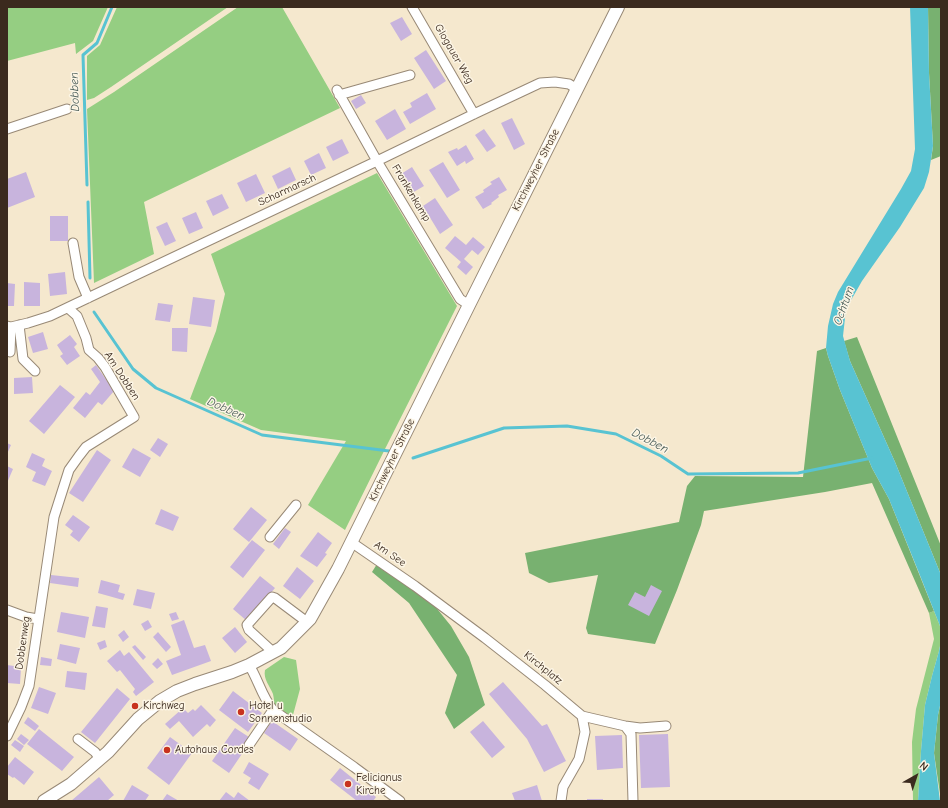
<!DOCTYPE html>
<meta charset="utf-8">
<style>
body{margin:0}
#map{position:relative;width:948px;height:808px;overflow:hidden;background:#f5e8ce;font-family:"Comic Neue",sans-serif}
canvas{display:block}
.frame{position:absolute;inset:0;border:8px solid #3b2a1e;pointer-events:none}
.north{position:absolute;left:896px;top:756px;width:40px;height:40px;-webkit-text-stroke:3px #fcf5e5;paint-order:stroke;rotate:39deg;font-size:11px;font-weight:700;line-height:16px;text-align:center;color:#3b2a1e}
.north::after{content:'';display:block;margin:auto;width:14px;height:18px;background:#3b2a1e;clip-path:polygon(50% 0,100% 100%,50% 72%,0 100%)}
</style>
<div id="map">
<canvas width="948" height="808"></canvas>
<div class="frame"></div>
<div class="north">N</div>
</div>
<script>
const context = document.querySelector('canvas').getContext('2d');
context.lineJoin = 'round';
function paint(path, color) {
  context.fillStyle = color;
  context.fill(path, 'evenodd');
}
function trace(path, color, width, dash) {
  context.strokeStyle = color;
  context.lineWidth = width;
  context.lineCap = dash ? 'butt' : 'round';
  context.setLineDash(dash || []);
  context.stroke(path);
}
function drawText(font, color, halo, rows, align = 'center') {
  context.font = font + ' "Comic Neue",sans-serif';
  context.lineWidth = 3;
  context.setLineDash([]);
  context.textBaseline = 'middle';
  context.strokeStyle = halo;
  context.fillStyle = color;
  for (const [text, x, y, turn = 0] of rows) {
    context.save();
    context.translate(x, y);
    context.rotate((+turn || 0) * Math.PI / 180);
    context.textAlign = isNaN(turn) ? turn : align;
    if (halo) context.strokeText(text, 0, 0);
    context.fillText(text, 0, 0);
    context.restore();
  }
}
paint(new Path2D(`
 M7,7H108L93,41L76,54L75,43L7,61Z
 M117,7H228L111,87L94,98L87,100V56L100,45Z
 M238,7H282L340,108L144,202L154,254L94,283L87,109L114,92Z
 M377,173L457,306L386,447L345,530L308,505L346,441L261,430L190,399L216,331L225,294L211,254Z
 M934,611L940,626L941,641L939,651L932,676L925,705L921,751L918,801H913L912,742L916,709L934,639L929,613Z
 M284,657L296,660L300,689L293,715L291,718L275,707C274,703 274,698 273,694C270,686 263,679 265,670Z`), '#95ce82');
paint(new Path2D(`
 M928,7H941V156L931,160L933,146L929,73Z
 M857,337L941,546V575L895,462L850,361L844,341Z
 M826,348L828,356L840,390L872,468L889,499L934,611L929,613L872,483L825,492L704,511L701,525L677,590L655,644L588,634L586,628L598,575L549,583L529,573L525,553L679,522L687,486L695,476L803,477L817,351Z
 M377,564L434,605L451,626L469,657L485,705L454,729L445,713L457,675L409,603L372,572Z
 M941,701V801L934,753L938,715Z`), '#78b170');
paint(new Path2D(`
 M910,7H928L929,73L933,146L929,172L924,188L900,227L862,281L846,309L843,336L850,361L895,462L941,575V637L940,626L919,573L889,499L872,468L840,390L828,356L826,348L828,326L833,304L838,292L901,189L911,171L915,149Z
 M941,641V701L938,715L934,753L940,801H918L921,751L925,705L932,676L939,651Z`), '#58c3d2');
trace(new Path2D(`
 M87,185L83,55L97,43L112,7
 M88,202L90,278
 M94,312L133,369L156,388L262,435L389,451
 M413,458L504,428L567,426L616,434L661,456L688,474L798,473L872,458`), '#58c3d2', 3);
paint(new Path2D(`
 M402,17L412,34L401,41L390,23Z
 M426,50L446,81L434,89L414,58Z
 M427,93L436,109L410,124L403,112L412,107L410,103Z
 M361,95L366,103L356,109L351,101Z
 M395,109L406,129L387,140L375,121Z
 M512,118L525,144L514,150L501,123Z
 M484,129L496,146L487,152L475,135Z
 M342,139L349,153L333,161L326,147Z
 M466,145L474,159L466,164L465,161L457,166L448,152L457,148L458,150Z
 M319,153L326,168L311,175L304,161Z
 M443,162L460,190L447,198L429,170Z
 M290,167L296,180L278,189L272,176Z
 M412,167L424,186L412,193L401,174Z
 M26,172L35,197L7,208V179Z
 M256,174L265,193L246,202L237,183Z
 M499,177L507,190L498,195L499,197L491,203L492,204L483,209L475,197L484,192L483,190L492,184L490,182Z
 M222,194L229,208L213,216L206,201Z
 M435,198L453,225L440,234L423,206Z
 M196,212L203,228L189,234L182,218Z
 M50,216H68V241H50Z
 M167,222L176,241L165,246L156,227Z
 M455,236L466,245L473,237L485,247L478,255L472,250L464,259L473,267L466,275L457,267L461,262L445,248Z
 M65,272L67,294L50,296L48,274Z
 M24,282L40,283V306H24Z
 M7,283L15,284L14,306H7Z
 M193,297L215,300L211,327L189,324Z
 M158,303L173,305L170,322L155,320Z
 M172,328H188L187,352L172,351Z
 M43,332L48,349L33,353L28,337Z
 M70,335L77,344L74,347L80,356L67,365L60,356L63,354L57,345Z
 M96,365L114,391L102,405L98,402L85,418L73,408L86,392L90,395L100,382L91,369Z
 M32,377L33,393L14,394V378Z
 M60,385L75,397L44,434L29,421Z
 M158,438L168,444L160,457L150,450Z
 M7,443L11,445L7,454Z
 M133,448L151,458L140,477L122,467Z
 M97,450L111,460L83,502L69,493Z
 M32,453L45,459L42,466L52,471L45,486L32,481L36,472L26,467Z
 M7,466L13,469L7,483Z
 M251,507L267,520L249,542L233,529Z
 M161,509L179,517L173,531L155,524Z
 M73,515L90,527L79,542L70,535L73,531L65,525Z
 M285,528L291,532L279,549L273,544Z
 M318,532L332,543L325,553L327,554L317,567L300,556Z
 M252,540L265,550L243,578L230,567Z
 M297,567L314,581L300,599L283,586Z
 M51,575L79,578L78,587L50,583Z
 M260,576L275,588L247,621L233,609Z
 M101,580L120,585L118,592L125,594L123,600L98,593Z
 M651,585L662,591L649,616L628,605L635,592L645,597Z
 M137,589L155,593L151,609L133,605Z
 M96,606L108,608L105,628L92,626Z
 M61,612L89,617L85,638L57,632Z
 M176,612L179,619L172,621L169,614Z
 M148,620L152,627L145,631L141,624Z
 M184,620L194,648L205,645L211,661L172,675L166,661L181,655L171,625Z
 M235,627L247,642L235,653L222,638Z
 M124,630L129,637L123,642L118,635Z
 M158,632L171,647L166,652L153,637Z
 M105,640L107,647L100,650L97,643Z
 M60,644L80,648L76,664L57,659Z
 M135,645L146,657L143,660L132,647Z
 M120,650L124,656L129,652L154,682L136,696L133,692L135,689L120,670L117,672L107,661Z
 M41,657L52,659L51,666L40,665Z
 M158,658L163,664L157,669L152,664Z
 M7,665L21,667L20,684L7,683Z
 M67,671L87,673L85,690L65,687Z
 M503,682L542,726L547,724L566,761L544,772L527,739L489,694Z
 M39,687L56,693L48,714L31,708Z
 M117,688L130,699L95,743L81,732Z
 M233,691L262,713L248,732L219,710Z
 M201,705L216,720L210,727L207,724L193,737L179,721L170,729L165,724L183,708L188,713L193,709L195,711Z
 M28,717L39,726L35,731L24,723Z
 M272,721L298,739L290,751L264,733Z
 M483,721L505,747L492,758L470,732Z
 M235,728L252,739L229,773L212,761Z
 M39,729L74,757L62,771L27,744Z
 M21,734L29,740L24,745L17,739Z
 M668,734L670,787L641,788L639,735Z
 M622,735L623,768L597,770L595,736Z
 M170,737L192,753L169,785L147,768Z
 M15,740L24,746L20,752L11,745Z
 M15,757L34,772L24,785L14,777L13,778L7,774V767Z
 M249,762L269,774L259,790L248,783L251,778L243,773Z
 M340,768L376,797L373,801H357L330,780Z
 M99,777L114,795L107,801H71Z
 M132,785L149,795L145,801H123Z
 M537,785L542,801H515L512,793Z
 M226,792L234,798L238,792L250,801H219Z
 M167,794L179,801H162Z
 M587,799H603V801H587Z`), '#c8b4dd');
const minor = new Path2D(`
 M412,7L474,114
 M337,90L377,161L460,299L469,305
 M339,95L410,75
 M7,129L67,109
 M73,243L79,277L88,298
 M19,325L23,359L35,371
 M7,326L11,327L28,323L50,316L136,275L377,161L474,114L540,83L555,82L569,84L577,89
 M10,352L11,327
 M270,537L296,505
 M351,542L415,586L485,638L545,685L582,716L585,732L579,759L563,787L561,801
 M7,610L26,617L38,619
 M273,652L249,630L247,625L272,597L275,598L307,622
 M249,665C258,679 262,697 273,710L354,767L400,801
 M582,716L625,726L640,728L666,726
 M625,726L631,734L633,801
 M7,736L21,707L29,686L54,517L69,470L79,456L86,447L134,417L105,367L98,358L89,350L86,338L77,316L68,308
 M78,739L95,752L100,759
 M249,745L273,710`);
const major = new Path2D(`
 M44,801L71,784L108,752L138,719L160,701L177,691L195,684L232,672L249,665L281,648L310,619L338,569L469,305L618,7`);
trace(minor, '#988976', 11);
trace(major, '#988976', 14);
trace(minor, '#fff', 9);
trace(major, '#fff', 12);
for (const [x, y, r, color] of [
 [135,706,4,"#c8321e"],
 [241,712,4,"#c8321e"],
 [167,750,4,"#c8321e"],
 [348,784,4,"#c8321e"]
]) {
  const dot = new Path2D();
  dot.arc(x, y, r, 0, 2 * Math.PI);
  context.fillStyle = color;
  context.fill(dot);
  trace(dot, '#fcf5e5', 1.5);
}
drawText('11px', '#3b2a1e', '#fcf5e5', [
 ["Glogauer Weg",454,54,60],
 ["Kirchweyher Straße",536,170,-63],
 ["Scharmarsch",287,190,-25],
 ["Frankenkamp",411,193,59],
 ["Am Dobben",122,376,57],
 ["Kirchweyher Straße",392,460,-64],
 ["Am See",390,554,35],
 ["Dobbenweg",23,643,-82],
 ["Kirchplatz",543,668,39]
]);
drawText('11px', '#3b2a1e', '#fcf5e5', [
 ["Kirchweg",143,706],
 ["Hotel u",249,706],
 ["Sonnenstudio",249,719],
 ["Autohaus Cordes",175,750],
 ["Felicianus",356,778],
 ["Kirche",356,791]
], 'left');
drawText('italic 12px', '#445854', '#fcf5e5', [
 ["Dobben",75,92,-92],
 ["Ochtum",844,306,-70],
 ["Dobben",226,409,24],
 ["Dobben",650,441,28]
]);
</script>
